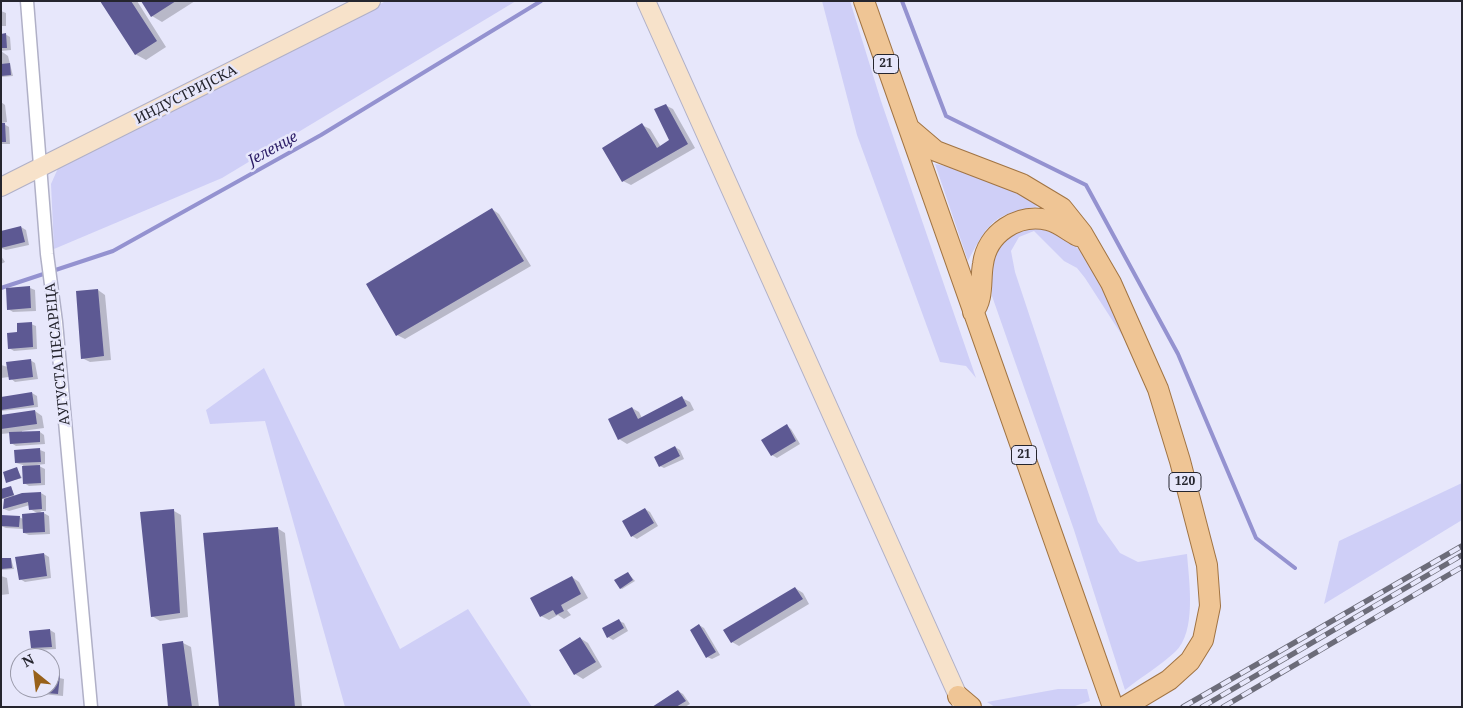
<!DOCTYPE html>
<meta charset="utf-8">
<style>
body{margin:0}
#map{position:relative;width:1463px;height:708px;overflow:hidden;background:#e7e7fb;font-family:"Noto Serif",serif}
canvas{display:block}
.frame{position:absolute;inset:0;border:2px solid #25252e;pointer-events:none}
.north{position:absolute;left:10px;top:648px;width:50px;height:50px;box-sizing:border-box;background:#e7e7fb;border:1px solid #9999a9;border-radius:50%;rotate:331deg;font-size:14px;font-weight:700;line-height:20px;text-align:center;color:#25252e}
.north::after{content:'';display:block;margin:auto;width:18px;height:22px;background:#98611a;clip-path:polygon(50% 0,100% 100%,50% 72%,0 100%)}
</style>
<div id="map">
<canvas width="1463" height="708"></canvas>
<div class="frame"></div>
<div class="north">N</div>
</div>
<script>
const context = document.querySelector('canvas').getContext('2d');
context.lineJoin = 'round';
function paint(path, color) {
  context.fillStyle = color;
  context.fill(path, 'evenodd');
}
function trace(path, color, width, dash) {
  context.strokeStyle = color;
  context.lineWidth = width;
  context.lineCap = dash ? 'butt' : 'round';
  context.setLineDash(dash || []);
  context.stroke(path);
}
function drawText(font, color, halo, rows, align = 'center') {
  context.font = font + ' "Noto Serif",serif';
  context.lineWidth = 5;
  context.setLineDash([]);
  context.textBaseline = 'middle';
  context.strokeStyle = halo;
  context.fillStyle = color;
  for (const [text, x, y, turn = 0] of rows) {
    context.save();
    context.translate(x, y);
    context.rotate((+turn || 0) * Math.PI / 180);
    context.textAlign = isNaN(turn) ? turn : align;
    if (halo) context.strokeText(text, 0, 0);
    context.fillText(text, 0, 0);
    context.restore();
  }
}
paint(new Path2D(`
 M386,1H516L222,178L54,249L51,184L59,166Z
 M822,1H850L881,101L976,378L966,366L940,362L857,135Z
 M935,164L978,172L1044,205C995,215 992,216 968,261Z
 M1023,224L1050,229L1079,249L1100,284L1127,343L1085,278L1077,268L1064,261L1034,231L1019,237L1011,251L1015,272L1098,522L1120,553L1138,562L1187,554C1189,581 1197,632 1175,652C1160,666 1141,677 1125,690L1074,530L992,296C992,260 992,246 1023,224Z
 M264,368L400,649L468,609L532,707H345L265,421L210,424L206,410Z
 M1462,483V520L1324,604L1339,541Z
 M1058,689H1087L1090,701L1072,707H995L987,702Z`), '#cfcff7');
paint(new Path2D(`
 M101,1H137L166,47L146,60L135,54Z
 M143,1H195L162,22L152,16Z
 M1,11L6,13V26H1Z
 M5,34L10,37L11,50L1,51V35Z
 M1,51L8,56L13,76L1,77Z
 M1,102L5,105L7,122L2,123L9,127L10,144H1Z
 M665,105L673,109L695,148L631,185L623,181L642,125L650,129L661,147L671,141Z
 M492,209L499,214L531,266L405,339L397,335Z
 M21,227L26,230L29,245L6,250L1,248Z
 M1,256L5,262L1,264Z
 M30,288L35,290L36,311L13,312L8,309Z
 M98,290L105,295L111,360L90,362L82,358Z
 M31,324L36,326L37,349L14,351L9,348L18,333Z
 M30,360L35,363L38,379L15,382L9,377L1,378V365L8,367Z
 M32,393L37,396L38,407L1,411V398Z
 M682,398L690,402L694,410L627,444L619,439L632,408L639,412L642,418Z
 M35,411L42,416L44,428L22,431V433L40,432L44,435L45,444L16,446L11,443V433L1,434V417Z
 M787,426L791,429L800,444L777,458L772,455Z
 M675,447L680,450L684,459L664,468L660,466Z
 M40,450L45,452V464L37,465L45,469V485L29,486L24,483L23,465L16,463Z
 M17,469L22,478L7,482Z
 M11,487L15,497L41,493L46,496V511H40L49,516L50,534L29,535L24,533V529L6,528L1,526L19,517L23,519L39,514L30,509V505L9,511L4,509L5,499H1V490Z
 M645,509L650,512L658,526L637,539L632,536Z
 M174,511L181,515L188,617L160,621L152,616Z
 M277,528L285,533L302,707H220Z
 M44,554L49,557L51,578L25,582L20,579Z
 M11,559L14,569L1,570V560Z
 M628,573L635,581L622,589L620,588Z
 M1,576L7,578L9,594L1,595Z
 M572,577L579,582L588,598L567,610L571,615L564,619L558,615L549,620L541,616Z
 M795,588L803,593L809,604L739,646L732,642Z
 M619,621L624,623L628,631L613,640L608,637Z
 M699,625L704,628L720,655L712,659L707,657Z
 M50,630L55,633L56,649L37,650L32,648Z
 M580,638L588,643L602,667L583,679L575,674L561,650Z
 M183,643L191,647L199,707H170Z
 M16,674L20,675V683L16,682Z
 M50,676L64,679L63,696L41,694L36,691L37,688H50Z
 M678,691L683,694L690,704L685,707H654Z`), '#0003');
trace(new Path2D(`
 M902,1L946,116L1086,185L1178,354L1256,538L1295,568
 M1,288L113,251L321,135L541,1`), '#9492d0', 4);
paint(new Path2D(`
 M100,1H131L157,41L135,55Z
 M141,1H176L151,17Z
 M6,33L7,48H1V34Z
 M10,63L11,75L1,76V64Z
 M666,104L688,144L622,182L602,148L642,123L657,148L669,140L654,109Z
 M1,123H5L6,142H1Z
 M492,208L524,261L396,336L366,284Z
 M21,226L25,242L1,248V231Z
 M30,286L31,308L7,310L6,288Z
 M98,289L104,356L81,359L76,291Z
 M32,322L33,347L8,349L7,333L17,332V323Z
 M31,359L33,377L9,380L6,362Z
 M32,392L34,405L1,410V397Z
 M682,396L687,406L618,440L608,419L632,407L638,419Z
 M35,410L37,424L1,429V415Z
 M787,424L796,441L771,456L761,440Z
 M40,431V442L10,444L9,432Z
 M675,446L680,456L659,467L654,457Z
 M40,448L41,462L15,463L14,450Z
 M40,465L41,483L23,484L22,466Z
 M17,467L21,478L6,483L3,472Z
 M11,486L14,495L1,499V489Z
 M41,492L42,509L29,510L28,502L3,509L4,499L22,493Z
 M645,508L654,523L631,537L622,521Z
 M174,509L180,613L151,617L140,512Z
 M44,512L45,532L23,533L22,514Z
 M1,515L20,516L19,527L1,526Z
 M278,527L295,707H219L203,533Z
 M44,553L47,576L19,580L15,557Z
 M1,558H11L12,568L1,569Z
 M628,572L633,580L620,589L614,580Z
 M572,576L581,594L561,605L564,611L556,615L553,610L540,617L530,598Z
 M795,587L803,599L731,643L723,630Z
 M619,619L624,628L607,638L602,628Z
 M699,624L716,652L706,658L690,630Z
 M50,629L52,647L31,648L29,631Z
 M580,637L596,662L574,675L559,650Z
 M183,641L192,707H168L162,644Z
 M15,659L20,660V671L13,670Z
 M50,674L60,675L58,694L35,692V688H50Z
 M678,690L686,701L676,707H652Z`), '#5d5993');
const minor = new Path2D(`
 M27,1L47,254L56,322L91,707`);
const secondary = new Path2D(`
 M646,1L963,707
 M1,187L371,1`);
const primary = new Path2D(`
 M864,1L1113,707
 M909,128L936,151L1022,184L1062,208L1082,233L1111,283L1158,389L1180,461L1207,565L1210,606L1203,640L1190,661L1169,680L1124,707
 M973,312C984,299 980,280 983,264C987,233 1018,213 1048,220C1060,223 1068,231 1078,236
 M958,696L971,707`);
trace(minor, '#b0b0c7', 15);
trace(secondary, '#b0b0c7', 20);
trace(primary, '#a17443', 22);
trace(minor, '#fff', 12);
trace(secondary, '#f7e2ca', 18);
trace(primary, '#efc595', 20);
const rail = new Path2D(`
 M1183,707L1462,546
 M1202,707L1462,555
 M1223,707L1462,567`);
trace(rail, '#6c6c79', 5.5);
trace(rail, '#e7e7fb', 4, [11]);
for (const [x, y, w] of [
 [886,64,25],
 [1024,455,25],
 [1185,482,32]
]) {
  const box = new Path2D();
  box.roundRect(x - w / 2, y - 9.5, w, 19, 4);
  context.fillStyle = '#e7e7fb';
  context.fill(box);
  trace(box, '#25252e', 1);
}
drawText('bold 12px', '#25252e', null, [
 ["21",886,64],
 ["21",1024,455],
 ["120",1185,482]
]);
drawText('14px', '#25252e', '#e7e7fb', [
 ["ИНДУСТРИЈСКА",186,95,-27],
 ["АУГУСТА ЦЕСАРЕЦА",58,354,-96]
]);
drawText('italic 15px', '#2c1d66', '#e7e7fb', [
 ["Јеленце",273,149,-29]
]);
</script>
